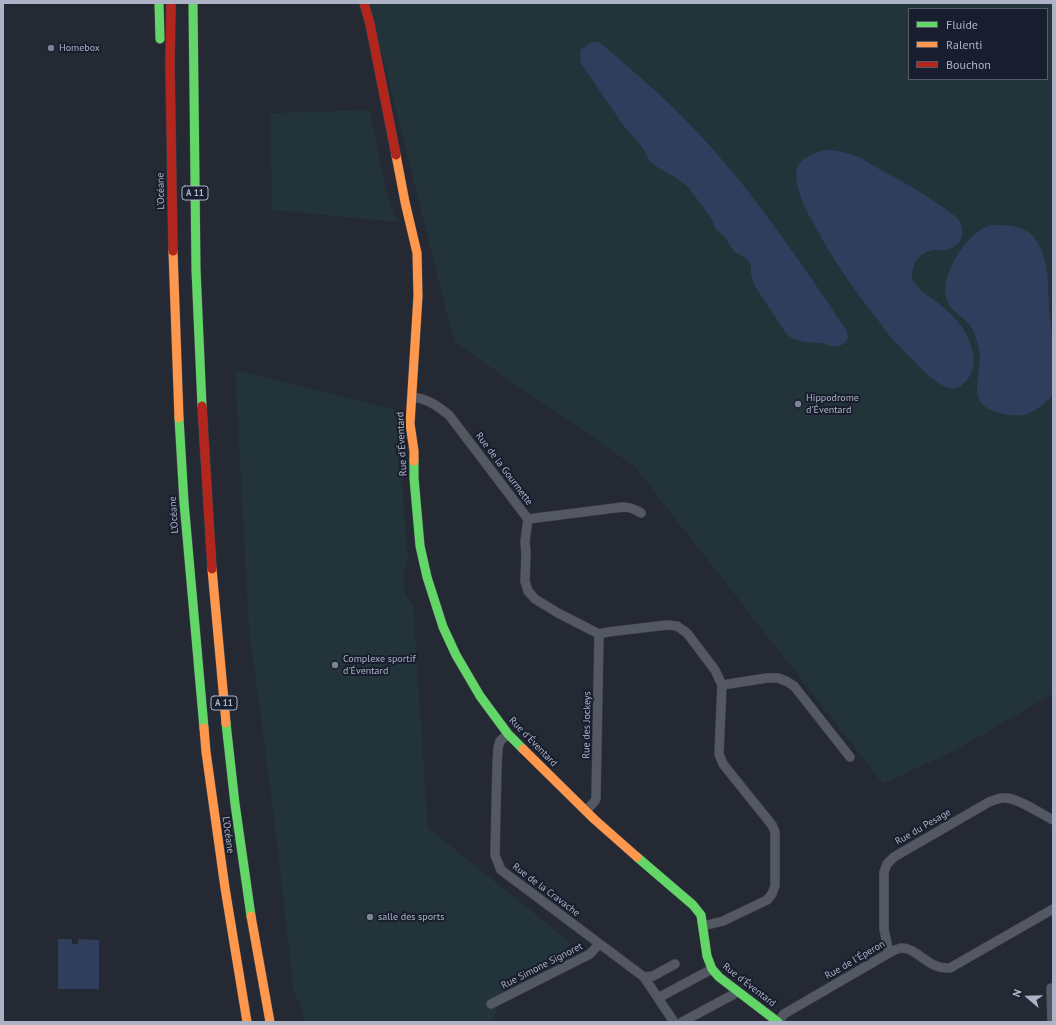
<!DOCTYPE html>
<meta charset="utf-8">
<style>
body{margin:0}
#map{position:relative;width:1056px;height:1025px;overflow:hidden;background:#252933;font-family:"PT Sans",sans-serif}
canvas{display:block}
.frame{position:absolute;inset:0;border:4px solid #adb3c6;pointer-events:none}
.legend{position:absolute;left:908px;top:8px;width:140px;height:72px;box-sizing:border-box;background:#181e2d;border:1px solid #545a6a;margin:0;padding:5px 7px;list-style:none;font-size:12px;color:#adb3c6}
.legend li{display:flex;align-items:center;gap:8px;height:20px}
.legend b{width:20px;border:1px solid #545a6a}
.north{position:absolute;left:1008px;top:977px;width:40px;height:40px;-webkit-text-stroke:3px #181e2d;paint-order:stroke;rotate:290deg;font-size:11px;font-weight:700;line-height:16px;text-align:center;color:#adb3c6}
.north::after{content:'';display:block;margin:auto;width:14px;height:18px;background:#adb3c6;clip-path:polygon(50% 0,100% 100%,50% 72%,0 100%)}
</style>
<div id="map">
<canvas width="1056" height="1025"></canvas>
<div class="frame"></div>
<ul class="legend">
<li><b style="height:5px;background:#63d668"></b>Fluide</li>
<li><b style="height:5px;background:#ff974d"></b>Ralenti</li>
<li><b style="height:5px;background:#b3261e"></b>Bouchon</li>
</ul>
<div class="north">N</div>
</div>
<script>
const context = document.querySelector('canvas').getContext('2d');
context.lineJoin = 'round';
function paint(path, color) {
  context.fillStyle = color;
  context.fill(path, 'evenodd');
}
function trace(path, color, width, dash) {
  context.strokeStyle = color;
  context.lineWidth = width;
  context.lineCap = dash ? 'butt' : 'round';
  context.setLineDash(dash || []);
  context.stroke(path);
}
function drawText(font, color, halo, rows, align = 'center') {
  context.font = font + ' "PT Sans",sans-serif';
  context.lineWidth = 4;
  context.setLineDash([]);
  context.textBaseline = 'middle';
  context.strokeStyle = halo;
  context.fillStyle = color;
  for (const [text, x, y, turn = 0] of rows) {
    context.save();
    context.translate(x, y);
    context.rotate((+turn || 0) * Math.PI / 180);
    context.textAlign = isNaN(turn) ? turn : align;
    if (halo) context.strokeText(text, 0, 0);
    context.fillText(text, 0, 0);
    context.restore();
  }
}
paint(new Path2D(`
 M369,3H1053V694L956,750L883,784L634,466L454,342ZM909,9H1047V79H909Z
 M370,110L384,182L397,222L272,210L270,113Z
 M235,370L396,410L408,558L404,572L405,593L413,605L428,828L571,943L548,969L499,1005L492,1022H306L291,983L292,977L273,810L249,629Z`), '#223339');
paint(new Path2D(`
 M592,42H596L600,43C639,75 677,109 711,147C761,203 804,267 846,330C848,334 849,337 846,341C843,347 833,347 827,345C824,343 825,343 822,343C811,343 796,342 787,335L753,283L751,273V264L745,257L741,256L734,251L729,244L725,237L716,229L714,226L712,219L697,199L687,186L675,177L657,167L649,160L643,148L623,125L581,63L580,56L581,49Z
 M827,150C837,150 848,153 858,157C865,160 872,165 879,169C900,180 920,191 940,205C945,209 952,213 957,218C960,221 962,226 962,231C963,241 956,248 946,250C942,251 939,250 935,250C924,251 915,258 913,269C911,274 911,278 914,282C920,291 927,295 935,301C952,313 968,329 972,350C974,357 975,364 972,371C970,378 963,386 956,388C941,391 923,370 913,360C905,352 896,343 889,335C885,330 882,325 878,320C854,290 832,258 814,224C806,211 796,190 796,174C796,159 815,152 827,150Z
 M991,225C1004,225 1022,225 1032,235C1039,242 1044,255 1046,265C1048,278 1048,291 1049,304C1049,314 1051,324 1052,334C1052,347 1053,360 1053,374C1053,379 1054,386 1053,392C1051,401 1032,414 1023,415C1014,417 989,412 983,405C970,392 983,366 979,349C978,344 974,331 971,327C964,317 951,312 947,300C938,276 968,231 991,225Z
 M58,939H72V944H78V939L99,940V989H58Z`), '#303e5d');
const street = new Path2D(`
 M412,397C428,399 436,405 449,415L528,519L525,541L526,554L525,581L528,591L535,599L558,613L599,634L608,632L667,625L677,626L687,633L715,670L722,685L719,754L723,764L772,825L775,832V886L772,894L767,900L723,921L703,926
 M528,519L623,507C630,507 635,509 641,513
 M722,685L767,678H778L786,681L794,686L850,757
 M508,734L500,741L498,748L497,765L495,855L501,870L644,977L653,976L675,964
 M586,811L595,801L596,798L599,634
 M889,953L884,929V872L887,864L894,857L989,802C994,800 999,798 1004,798C1017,797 1041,814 1053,820
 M644,977L674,1022
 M1051,988L1052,1022
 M658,998L712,969
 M491,1004L590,954L599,944
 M682,1022L738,992
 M778,1022L784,1014L889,953C892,951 897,949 901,948C917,947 928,970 950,968L1053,909`);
const fast = new Path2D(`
 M159,3L160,39
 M193,3L196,270L202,406
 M179,418L184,502L204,728
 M414,461V478L420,546L427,577L443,627L456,655L480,696L508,734L523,749
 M226,723L235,804L251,916
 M637,857L693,905L701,915L707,956L712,969L719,977L778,1022`);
const slow = new Path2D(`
 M396,155L405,202L417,253L418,296L410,424L414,451V461
 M173,251L179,418
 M212,569L226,723
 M204,728L206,752L225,888L247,1022
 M523,749L594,819L637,857
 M251,916L270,1022`);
const jam = new Path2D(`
 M171,3L170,65L173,251
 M364,3L370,24L396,155
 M202,406L212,569`);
trace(street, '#40444c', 10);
trace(fast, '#40444c', 10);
trace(slow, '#40444c', 10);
trace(jam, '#40444c', 10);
trace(street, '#545862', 9);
trace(fast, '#63d668', 9);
trace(slow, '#ff974d', 9);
trace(jam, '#b3261e', 9);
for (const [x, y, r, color] of [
 [51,48,4,"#7d8393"],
 [798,404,4,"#7d8393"],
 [335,665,4,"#7d8393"],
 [370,917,4,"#7d8393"]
]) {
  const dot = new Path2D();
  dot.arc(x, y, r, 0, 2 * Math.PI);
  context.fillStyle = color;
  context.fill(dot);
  trace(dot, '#181e2d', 1.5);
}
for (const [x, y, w] of [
 [195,193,26],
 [224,703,26]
]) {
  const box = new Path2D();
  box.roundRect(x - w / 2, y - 7, w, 14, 3);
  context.fillStyle = '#181e2d';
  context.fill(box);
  trace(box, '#adb3c6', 1);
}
drawText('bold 9px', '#adb3c6', null, [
 ["A 11",195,193],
 ["A 11",224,703]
]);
drawText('10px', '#adb3c6', '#181e2d', [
 ["Homebox",59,48],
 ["Hippodrome",806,398],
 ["d'Éventard",806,410],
 ["Complexe sportif",343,659],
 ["d'Éventard",343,671],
 ["salle des sports",378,917]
], 'left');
drawText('10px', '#adb3c6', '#181e2d', [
 ["L’Océane",161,191,-91],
 ["Rue d'Éventard",402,444,-93],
 ["Rue de la Gourmette",504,469,53],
 ["L’Océane",174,515,-94],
 ["Rue des Jockeys",587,725,-89],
 ["Rue d'Éventard",533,742,46],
 ["Rue du Pesage",923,827,-30],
 ["L’Océane",228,835,82],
 ["Rue de la Cravache",546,890,37],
 ["Rue de l'Éperon",855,960,-30],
 ["Rue Simone Signoret",542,966,-27],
 ["Rue d'Éventard",749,985,38]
]);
</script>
